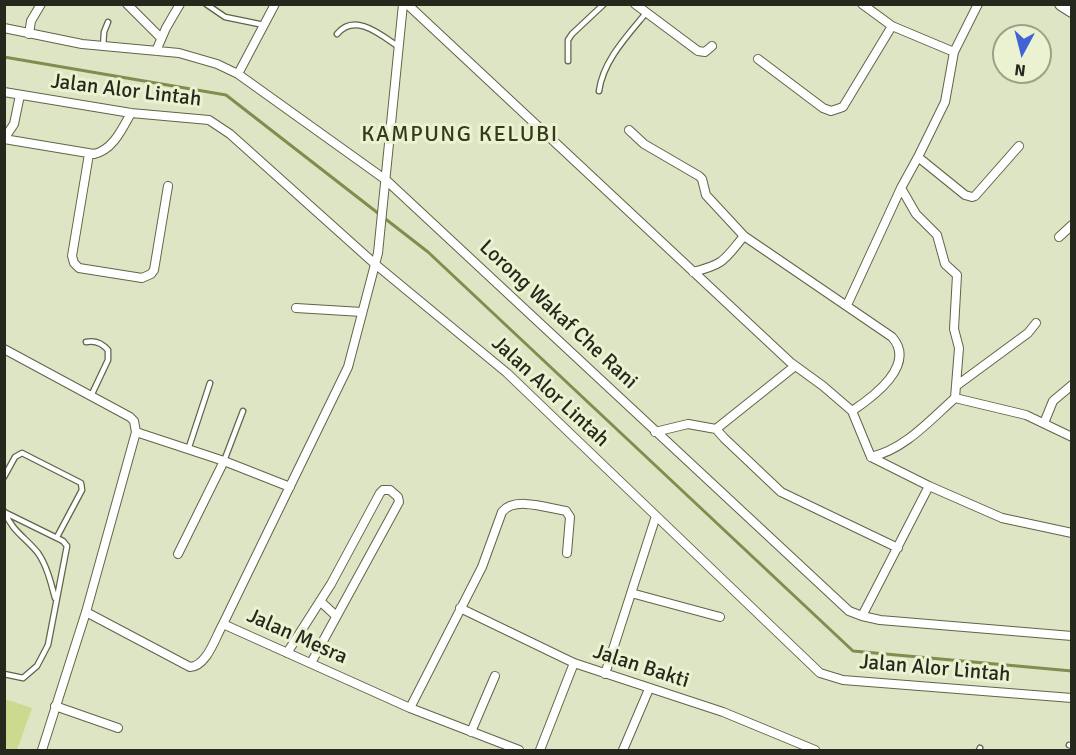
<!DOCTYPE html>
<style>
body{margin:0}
#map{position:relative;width:1076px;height:755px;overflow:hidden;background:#dee5c4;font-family:Signika,sans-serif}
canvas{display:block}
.frame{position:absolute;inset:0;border:6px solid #25281c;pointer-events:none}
.north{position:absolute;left:992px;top:24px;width:60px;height:60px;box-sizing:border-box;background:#ebf2d1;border:2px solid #9ca189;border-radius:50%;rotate:187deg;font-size:16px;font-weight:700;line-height:24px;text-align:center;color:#25281c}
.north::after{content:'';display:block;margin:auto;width:21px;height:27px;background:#4063d6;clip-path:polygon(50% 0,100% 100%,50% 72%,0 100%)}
</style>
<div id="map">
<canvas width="1076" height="755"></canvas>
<div class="frame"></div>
<div class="north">N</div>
</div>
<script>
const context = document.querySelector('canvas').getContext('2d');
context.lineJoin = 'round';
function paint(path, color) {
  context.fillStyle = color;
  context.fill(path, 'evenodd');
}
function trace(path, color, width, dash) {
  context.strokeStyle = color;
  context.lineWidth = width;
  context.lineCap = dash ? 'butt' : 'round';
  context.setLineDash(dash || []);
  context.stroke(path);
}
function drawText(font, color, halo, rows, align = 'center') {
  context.font = font + ' Signika,sans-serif';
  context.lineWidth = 6;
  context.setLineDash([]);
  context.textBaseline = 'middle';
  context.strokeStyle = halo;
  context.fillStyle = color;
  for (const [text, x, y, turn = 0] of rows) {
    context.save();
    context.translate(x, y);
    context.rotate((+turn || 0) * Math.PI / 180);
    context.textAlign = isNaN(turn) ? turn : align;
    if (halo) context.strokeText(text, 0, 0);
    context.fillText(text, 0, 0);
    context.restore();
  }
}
paint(new Path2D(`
 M5,699L32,708L17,750H5Z`), '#ccda90');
trace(new Path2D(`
 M4,57L226,95L428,252L853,651L1072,671`), '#818d4e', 3);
const lane = new Path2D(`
 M206,4L225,17L264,25
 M337,34C355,12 381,35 399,47
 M103,47L104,32L108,22
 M568,61V40L572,34L604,4
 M599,91C603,61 627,36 646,13
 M86,342C95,340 102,343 108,350V360L91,396
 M188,450L210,383
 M224,461L243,411
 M4,477L15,457L22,453L81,483L82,490L57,537
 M4,512L63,541L67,546L48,645L37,666L23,678L4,674
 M5,512C11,530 26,538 38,553C47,566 51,583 55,598
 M1069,745L1072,746
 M979,750L980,748`);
const street = new Path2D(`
 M127,4L161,38
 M407,4L790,362L823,386L852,411L871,457L929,486L1002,518L1072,533
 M635,4L698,51L705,52L712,46
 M862,4L892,26
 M4,28L82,44L179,53L217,64L238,74L386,180L849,611L862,616L880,620L1072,636
 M29,34L31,21L41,4
 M156,51L166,28L180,4
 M758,59L823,108L831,111L843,107L892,26L954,52
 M238,74L275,4
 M4,92L131,113L209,120L230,134L375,264L507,373L820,673L843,680L1072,698
 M629,130L644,144L699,176L702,179L706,195L744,236L892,337C917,365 873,397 852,411
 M4,139L94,154C113,150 122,129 131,113
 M4,139L14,124L20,95
 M89,154L72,256L74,263L79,268L142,278L151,274L154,270L168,186
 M918,157L945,102L954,52L978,4
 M1059,237L1072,225
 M693,272C725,264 724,260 744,236
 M847,305L901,188
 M296,308L362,312
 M4,349L130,417L134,421L136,432L86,612L42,750
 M795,366L716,429L724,438L781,492L898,548
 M956,386L1028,333L1036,323
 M955,398L959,348L954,329L957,275L945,264L937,235L916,214L901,188L918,157L965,195L972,197L975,196L1019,146
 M1044,423L1053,401L1072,385
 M136,432L224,461L290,487
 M655,432L688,424L716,429
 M871,457C905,449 929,421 955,398L1026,415L1072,437
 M178,554L224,461
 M631,593L720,617
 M320,601L335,615
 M460,608L574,663L723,712L815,750
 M86,612L190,667C207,666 215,638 223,624L410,708L519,750
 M862,616L929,486
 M223,624L348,367L378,253L403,4
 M287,653L331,584L380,493L383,490H390L398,497L399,502L311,663
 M605,674L656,516
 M55,706L118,728
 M410,708L482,567L502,512C514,496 548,508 566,511L570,517L567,553
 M471,732L495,676
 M540,750L574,663
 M623,750L649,689`);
const secondary = new Path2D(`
 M1061,4L1072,11`);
trace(lane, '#5f6548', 7);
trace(street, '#5f6548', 10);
trace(secondary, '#5f6548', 14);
trace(lane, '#fff', 4.5);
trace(street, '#fff', 8);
trace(secondary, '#fff', 12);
drawText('21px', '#25281c', '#ebf2d1', [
 ["Jalan Alor Lintah",126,91,7],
 ["Lorong Wakaf Che Rani",558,315,43],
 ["Jalan Alor Lintah",550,392,43],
 ["Jalan Mesra",297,637,24],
 ["Jalan Bakti",641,667,18],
 ["Jalan Alor Lintah",935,669,5]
]);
context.letterSpacing = '1.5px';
drawText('22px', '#353a1f', '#ebf2d1', [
 ["KAMPUNG KELUBI",460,135]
]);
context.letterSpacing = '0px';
</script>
